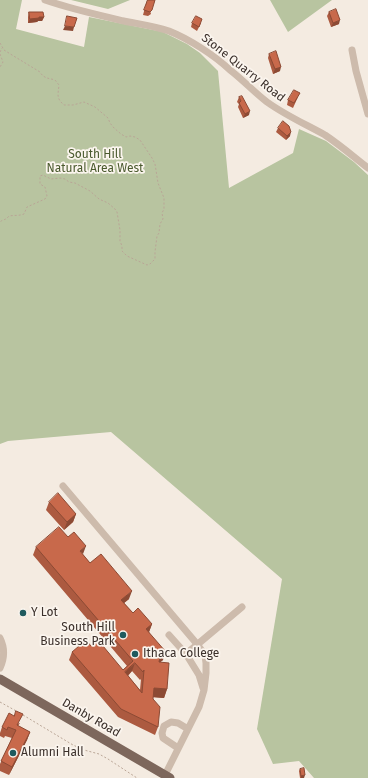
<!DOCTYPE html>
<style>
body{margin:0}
canvas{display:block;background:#f4ebe1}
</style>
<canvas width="368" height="778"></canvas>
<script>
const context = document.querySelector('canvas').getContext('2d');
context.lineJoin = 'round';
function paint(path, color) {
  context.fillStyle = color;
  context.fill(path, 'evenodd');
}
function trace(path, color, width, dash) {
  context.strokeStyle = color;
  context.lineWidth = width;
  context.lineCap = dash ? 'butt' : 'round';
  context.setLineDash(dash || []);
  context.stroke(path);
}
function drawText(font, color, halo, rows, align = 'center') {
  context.font = font + ' "Fira Sans",sans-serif';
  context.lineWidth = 3.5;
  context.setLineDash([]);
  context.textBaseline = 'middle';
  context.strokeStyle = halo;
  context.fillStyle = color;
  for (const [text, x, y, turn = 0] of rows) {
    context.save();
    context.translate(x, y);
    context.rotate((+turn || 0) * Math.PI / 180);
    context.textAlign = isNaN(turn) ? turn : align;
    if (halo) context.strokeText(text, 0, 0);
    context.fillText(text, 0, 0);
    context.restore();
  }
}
paint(new Path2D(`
 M0,0H22L16,29L84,47L89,17L163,32L187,44L200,53L218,71L229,188L293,153L299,129L326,141L354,162L368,175V778H314L299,761L273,764L257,729L282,579L111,432L8,441L0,444Z
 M71,0H130L108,9Z
 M270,0H332L288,32Z`), '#b8c4a0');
trace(new Path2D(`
 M0,43L4,50L12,55L40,72C44,79 49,78 55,80L59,85C58,95 56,98 64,105H73L84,102L95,107L108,118L110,123L114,128L121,134L126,137L130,136L135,137L140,140L152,158L155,164L158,183L164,198V209L162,213L163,219L160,224L159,233L157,236L155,252V259L150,264L147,265L127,256L122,251V246L120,241V230L117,212L115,209L108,203L99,199L90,191L75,183L69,182L65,179L60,178L51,179L43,175L40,176V184L45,187L47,196L45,199L27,207L24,214C19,216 14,215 9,216C5,221 3,219 0,222
 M0,52L2,48
 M0,54L3,62L0,67
 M0,702L18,712
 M23,715L73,745L84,750L99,754L108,759L137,778`), '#b9a596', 1, [2, 2]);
trace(new Path2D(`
 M45,0C71,9 98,15 124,21C139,24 154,26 169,31C189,39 214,55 230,70C243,80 254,92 267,102C285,115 305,124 325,135C340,145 354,157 368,168
 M352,50L356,71L368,114
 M63,486L197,644L205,655L206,663V673L204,690L199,707L165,775
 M169,635L186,654L199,675L203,688
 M0,638C5,648 5,657 0,668
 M186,654L242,607
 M178,748L163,738L162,733L164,726L171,722L178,723L188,729`), '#cdbbac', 7);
trace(new Path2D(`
 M0,679L170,778`), '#7d675c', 9);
paint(new Path2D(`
 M147,0L151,14L148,16L143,15Z
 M29,12L44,17L42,21H38L37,22L28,23V17Z
 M329,12L339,24L331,27L327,16Z
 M192,23H201L197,31L191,27Z
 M269,54L280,71L273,74L268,58Z
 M239,97L249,115L243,118L238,107L239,104L237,102Z
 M298,97L293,108L287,105L288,100Z
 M278,128L290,136L286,140L276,132Z
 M49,502L76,514L73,522L64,530L46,510Z
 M68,537L90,563L129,599L124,603L133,613L152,624L149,632L163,660L160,662L167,689L164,698L153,697V699L158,727L155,735L118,717L69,660L72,652L91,646L123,670L127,666L33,555L36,547ZM132,671L140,680L141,679L140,690L128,676Z
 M20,723L18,726L30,732L27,740L9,775L0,771V764L12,738L5,736L4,738L0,736V733L2,727Z
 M300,769L304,778H300L299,771Z`), '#ac5a40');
paint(new Path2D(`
 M39,17H44L42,21H38L37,22L28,23L30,19Z
 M340,20L339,24L331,27L333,23Z
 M65,26L74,27L73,31L63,30Z
 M281,67L280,71L273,74L275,69Z
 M250,111L249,115L243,118L245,114Z
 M291,132L290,136L286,140L287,136Z
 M76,514L73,522L64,530L67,522Z
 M86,546L83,554L80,551Z
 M132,591L129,599L118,608L121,600Z
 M152,624L149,632L146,629Z
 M166,652L163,660L157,665L160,657Z
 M135,663L132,671L122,681L125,672Z
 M154,688L167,689L164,698L151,697Z
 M30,732L27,740L9,775L12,767Z
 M305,775L304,778H301V776Z`), '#8c4a34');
const building = new Path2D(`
 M148,0H155L152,10L150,12L144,10Z
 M336,9L340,20L333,23L329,12Z
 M29,12H43L44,17H39V18L30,19Z
 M67,16L77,18L74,27L65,26Z
 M196,16L202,19L199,27L192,23Z
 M276,51L281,67L275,69L269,54Z
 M294,90L300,93L294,103L288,100Z
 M242,96L250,111L245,114L239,103L241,101L239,97Z
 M283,121L289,126L291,132L287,136L278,128Z
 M58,493L76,514L67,522L49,502Z
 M59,527L68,537L74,532L86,546L80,551L90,563L101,554L132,591L121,600L133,613L138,608L152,624L146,629L166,652L160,657L159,662L169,663L167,689L154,688L153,699L160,707L158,727L121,709L72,652L86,640L91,646L98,640L123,670L133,661L36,547ZM135,663L143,672L144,670L142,693L125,672Z
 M16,711L23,714L17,725L30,732L12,767L1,761L16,730L8,727L7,730L2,727L9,713L14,716Z
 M304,768L305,775L301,776L300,769Z`);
paint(building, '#c8694b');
trace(building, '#8c4a34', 1);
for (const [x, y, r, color] of [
 [23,613,4,"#1f5a5e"],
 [123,635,4,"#1f5a5e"],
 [135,654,4,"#1f5a5e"],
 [13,753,4,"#1f5a5e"]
]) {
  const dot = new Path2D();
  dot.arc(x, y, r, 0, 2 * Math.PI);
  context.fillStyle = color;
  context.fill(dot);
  trace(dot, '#fbf5ee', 1.5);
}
drawText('12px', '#3b302b', '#fbf5ee', [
 ["Stone Quarry Road",243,68,38],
 ["Danby Road",91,718,30]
]);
drawText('12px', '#4a5a2e', '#fbf5ee', [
 ["South Hill",95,155],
 ["Natural Area West",95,169]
]);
drawText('12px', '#3b302b', '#fbf5ee', [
 ["Y Lot",31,613],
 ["South Hill",115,628,"right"],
 ["Business Park",115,642,"right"],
 ["Ithaca College",143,654],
 ["Alumni Hall",21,753]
], 'left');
</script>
